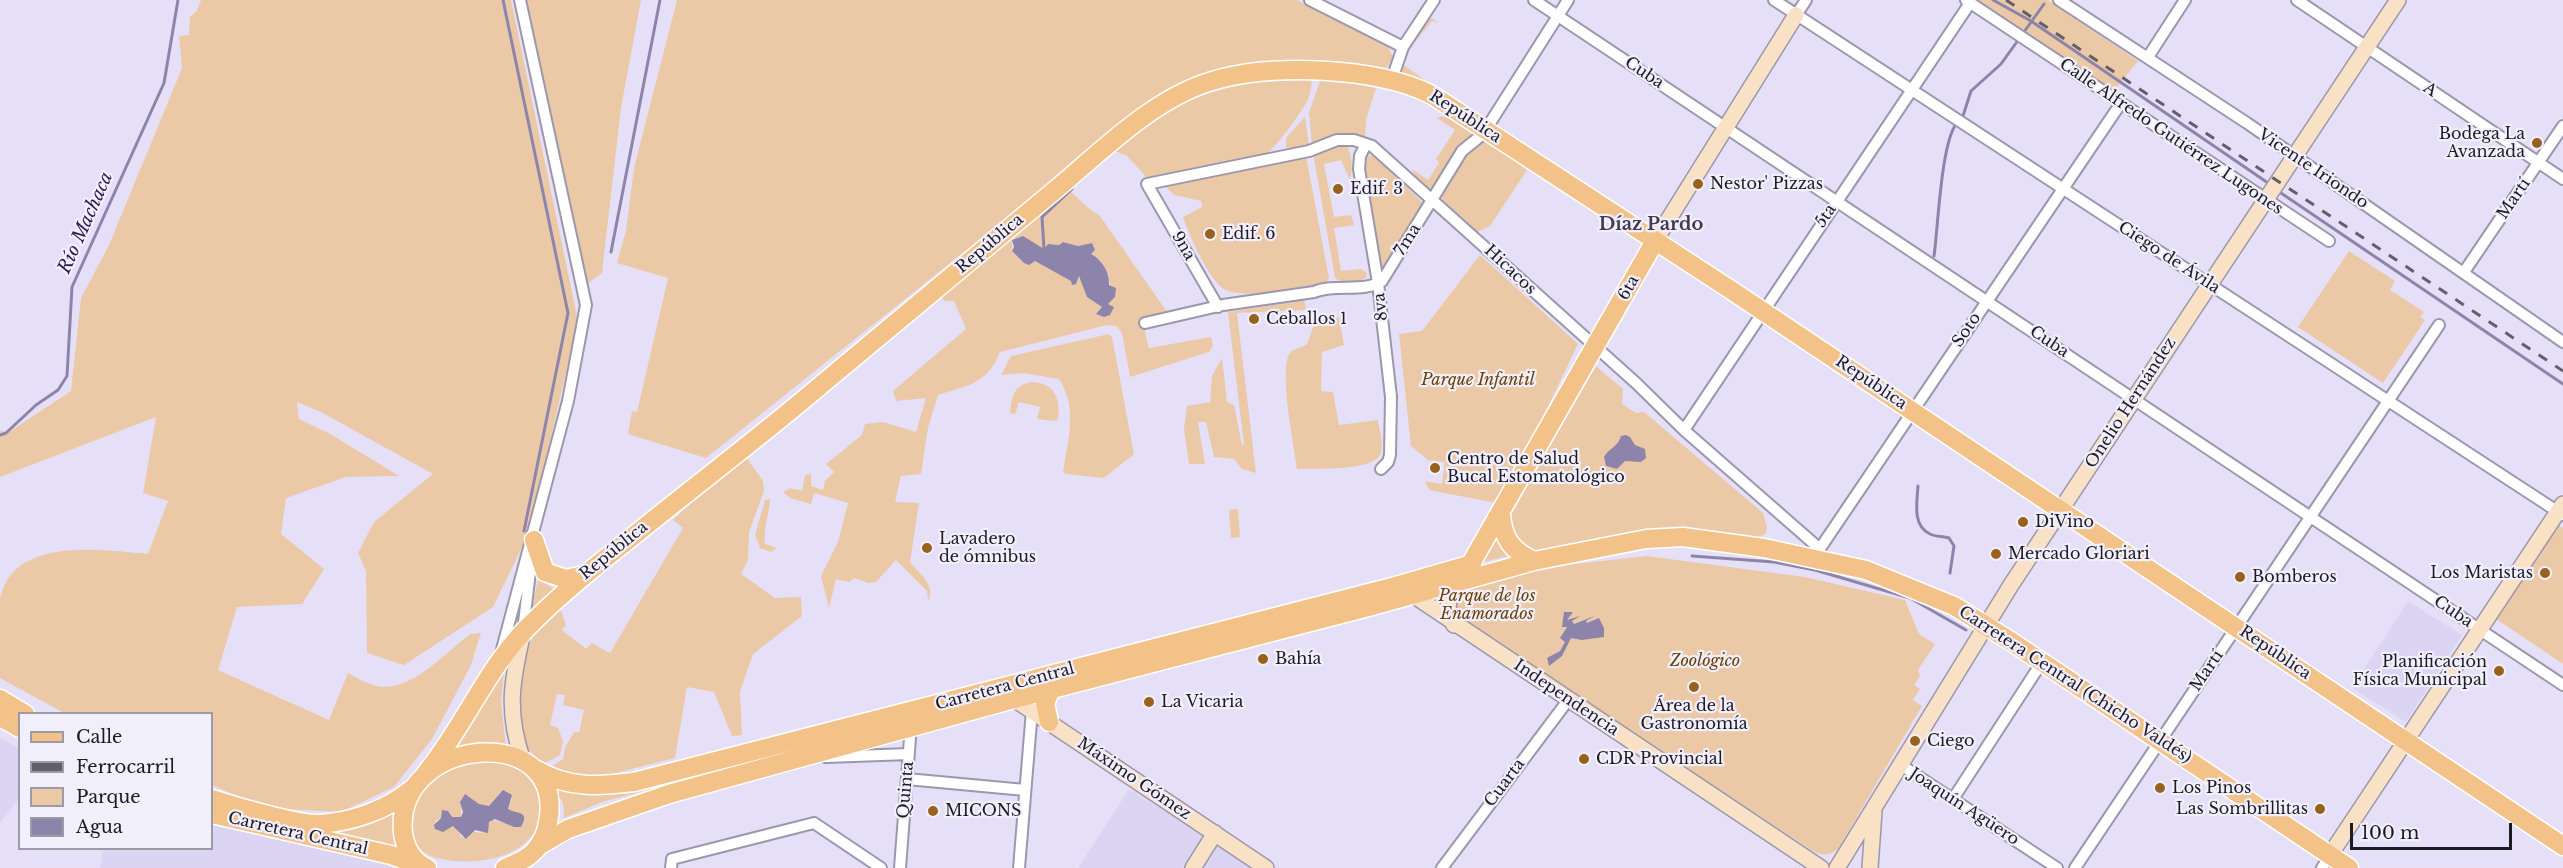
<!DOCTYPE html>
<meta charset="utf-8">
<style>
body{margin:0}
#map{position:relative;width:2563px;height:868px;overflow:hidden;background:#e5e0f7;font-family:"Libre Baskerville",serif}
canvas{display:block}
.legend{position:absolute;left:18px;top:712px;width:195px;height:138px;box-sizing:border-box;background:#f2effd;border:2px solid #9c9aa5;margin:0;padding:8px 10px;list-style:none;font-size:18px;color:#1c1a22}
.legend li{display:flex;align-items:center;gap:12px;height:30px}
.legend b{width:30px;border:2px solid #9c9aa5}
.scale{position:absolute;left:2350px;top:823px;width:162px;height:27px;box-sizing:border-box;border:3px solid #1c1a22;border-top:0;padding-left:8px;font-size:18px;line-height:21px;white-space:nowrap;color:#1c1a22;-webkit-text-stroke:4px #f2effd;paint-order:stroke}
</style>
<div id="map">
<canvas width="2563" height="868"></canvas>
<ul class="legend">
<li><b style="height:8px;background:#f2c289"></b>Calle</li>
<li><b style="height:8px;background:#625f6c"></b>Ferrocarril</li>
<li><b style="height:16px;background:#ebc9a7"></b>Parque</li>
<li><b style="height:16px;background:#8d84ac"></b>Agua</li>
</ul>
<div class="scale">100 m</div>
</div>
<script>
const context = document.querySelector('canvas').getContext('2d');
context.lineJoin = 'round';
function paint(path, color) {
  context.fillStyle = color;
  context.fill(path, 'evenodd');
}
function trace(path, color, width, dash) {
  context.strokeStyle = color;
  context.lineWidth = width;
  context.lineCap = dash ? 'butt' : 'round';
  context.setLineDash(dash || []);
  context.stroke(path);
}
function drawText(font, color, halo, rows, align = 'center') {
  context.font = font + ' "Libre Baskerville",serif';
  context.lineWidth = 4.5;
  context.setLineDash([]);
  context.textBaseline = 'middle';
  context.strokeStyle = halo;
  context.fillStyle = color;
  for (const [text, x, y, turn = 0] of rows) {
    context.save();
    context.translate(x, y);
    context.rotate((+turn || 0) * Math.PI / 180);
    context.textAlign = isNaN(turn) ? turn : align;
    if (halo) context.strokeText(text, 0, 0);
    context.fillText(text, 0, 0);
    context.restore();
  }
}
paint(new Path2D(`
 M2408,601L2462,635L2406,722L2352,688Z
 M0,738L20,749L19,799L0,823Z
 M1129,789L1203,836L1183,868H1078Z
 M212,820L407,868H100L103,849L212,848Z
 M1218,845L1249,868H1203Z`), '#dbd5f3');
paint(new Path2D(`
 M201,0H511L578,321L528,535L493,607L404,665L367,653L366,571L358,553L374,522L433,474L321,412L297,402L299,419L332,435L399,476L346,477L286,498L281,534L324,569L302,604L237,607L218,670L329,720L348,673C356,677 364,682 373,685C408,696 445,653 470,634L481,633L471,665L432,739L394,787L341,812L265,808L212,785V714L64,713L0,678C0,656 0,619 0,599C13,536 101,550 148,554L168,501L143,493L156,417L0,477V431L9,432L71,391L81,298L109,245L182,68L179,36L189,35L190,17L197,11Z
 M518,0H641L621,108L602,273L587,284Z
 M677,0H1297L1388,46L1393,57L1388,66L1382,70L1272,61L1216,72L1166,89L1125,119L1004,220L706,458L628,434L632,411L637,412L668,278L617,263L626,231L634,168Z
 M1975,0H2048L2138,61L2113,92Z
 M1431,18L1439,23L1432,21L1414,43L1402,64L1431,84L1401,75C1396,56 1418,32 1431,18Z
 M1312,75C1312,83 1311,92 1308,99C1304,109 1274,151 1265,154L1149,180L1127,156L1113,150C1130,138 1147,124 1166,113C1210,86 1262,80 1312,75Z
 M1321,78L1376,88L1366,120L1365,140L1312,145L1309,113Z
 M1442,116L1448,117L1474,135L1464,142L1430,189L1415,176L1412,169L1428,180L1439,163L1436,159L1455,130L1437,118Z
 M1305,117L1309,146L1286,148V138Z
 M1483,141L1492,144L1527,170L1490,226L1477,232L1442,200L1443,193L1469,152Z
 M1340,143L1348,147C1352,158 1353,169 1350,180L1341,160L1324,164L1334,217L1351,215L1354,225L1334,228L1341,271L1361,269L1367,273L1366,278C1357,282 1342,284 1335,278L1313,153Z
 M1306,156L1329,278L1327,282C1306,288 1237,302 1221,287C1206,273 1190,237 1183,217L1202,207L1201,201L1174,195L1166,187L1175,181Z
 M1368,156H1374L1424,204L1386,265L1382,266L1379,264L1363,166V159Z
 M1067,188L1087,207L1100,216L1165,309L1172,314L1146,327L1145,332L1149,348L1211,337L1213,346L1209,352L1130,377L1122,333L1116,326L1107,325L1000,352C987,384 969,385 938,395L928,428L921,474L901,476L895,502L919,503L910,562C919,573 937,586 928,601L927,591L896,560L876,582L868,583L854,578L849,582L836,579L829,608L821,576L838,542L848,503L814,493L811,504L790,498L783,492L790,488L802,491L805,475L811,474V486L823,490L825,481L834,472L826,464L862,435L865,424L883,422L916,432L926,398L896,401L893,391L966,329L954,301H945L937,293ZM1020,237L1044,249L1048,244L1059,245L1063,242L1078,246L1092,243L1095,250L1091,254L1101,261L1115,297L1108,304L1113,307L1104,317L1097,314L1102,307L1087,297L1082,280L1078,276L1051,270L1035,261L1024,263L1012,251V240Z
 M2349,251L2395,281L2390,290L2424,312L2420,317L2425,320L2383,383L2298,327Z
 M1480,255L1578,344L1501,504L1429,490L1425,481L1442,484L1445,462L1428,460L1411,446L1399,334L1422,331Z
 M1304,300L1306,308L1304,310L1237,313L1256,473L1242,469L1234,459L1214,457L1206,422H1198L1205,464H1189L1184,429L1187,406L1210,402L1212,376L1222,358L1227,402L1234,405L1242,445H1244L1228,312Z
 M1339,317L1344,345L1322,352L1321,391L1333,392L1339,425L1378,420C1379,430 1384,443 1381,453C1375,472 1314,468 1297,469C1295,450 1278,369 1290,353C1294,348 1302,348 1307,344L1314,325Z
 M1109,334L1112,337L1134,454L1104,478L1067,474L1063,472C1068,439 1078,408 1059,379L1023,373L1001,375L1011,356Z
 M1596,366L1623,389L1622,404L1636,413L1644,412L1763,513L1767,527L1766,533L1760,537L1685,527L1617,535L1532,552C1518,543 1513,531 1511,515Z
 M1031,382C1054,383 1061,397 1058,419L1055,421L1037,419L1040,407L1019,402L1015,414L1010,413C1012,396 1013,386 1031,382Z
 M744,454L763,481L764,491L749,532L748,560L741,574L775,598L801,597L802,616L753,654L740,692L742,735L732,736L714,692L687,687L675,758L596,778L576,776L551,767L563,759L565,748L574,732H579L584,710L563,705L565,695L557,694L550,725L558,728L563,741L560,755L543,764C533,756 525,746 520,734C510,710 521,657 534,635C541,625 551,616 560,607L566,625L562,630L586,649L592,643L610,653L683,528L673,520Z
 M770,499C769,515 763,529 765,544L777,548L771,552L760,548L755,535L765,500Z
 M1238,509L1240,537L1231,538L1229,510Z
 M2558,525L2563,528V664L2496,619Z
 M1498,532L1512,555L1483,562Z
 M1647,556L1805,577L1905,600L1919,634L1935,644L1918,670L1920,676L1914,685L1920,689L1913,700L1922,706L1838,849C1829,856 1823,856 1813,851L1455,616V592L1520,570Z
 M538,579L559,592L530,618Z
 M505,662L501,702L506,748L452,752Z
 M501,759L523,768L541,798C540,806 541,817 538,825C523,863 460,868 428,855C400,838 413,793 435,775C453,761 479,761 501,759ZM465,796L483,806H489L496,800L512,798L508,809L514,812L507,823L492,820L481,833L472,831L468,838L461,837L457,827L453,826L444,831L435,822L441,817L442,810L451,817H461L462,799Z
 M665,781L666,785L602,802L564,818L563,803L554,788C593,798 627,789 665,781Z
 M392,814L395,850L314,832L361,825Z`), '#ebc9a7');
paint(new Path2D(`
 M1023,236L1044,249L1048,244L1059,245L1063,242L1078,246L1092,243L1095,250L1091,254C1101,259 1110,272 1109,285L1116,288L1115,297L1108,304L1114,307L1110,315L1104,317L1096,314L1102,307L1087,297L1079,276L1076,284L1072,285L1071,281L1035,261L1029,265L1024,263L1012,251L1014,247L1012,240Z
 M1626,435L1630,437L1635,445L1645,449L1646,458L1641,462L1625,461L1617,469L1606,466L1604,457C1609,448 1618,447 1621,436Z
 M1564,612H1573L1567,620L1580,616L1572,621L1574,624L1595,616L1586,621L1587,623L1599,618L1604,628V637L1582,640L1571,638L1562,656L1549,666L1547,658L1560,651L1565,642L1560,638L1567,627H1562Z
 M503,790L512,795L508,809C515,814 531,810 521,827H514L495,819L489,822L488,833L475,830L466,839L453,826L443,832L435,829L434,825L441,818L442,810L448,811L452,817H461L463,812L460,802L465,794L479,804L489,806Z`), '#8d84ac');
trace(new Path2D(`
 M503,0L568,313L524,531
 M1993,0L2031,21L2271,185
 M1962,119L1971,91L2001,64L2044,4
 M2278,191L2563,384
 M1044,249L1042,217L1072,189
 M611,252L660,0
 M1934,256C1938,229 1941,141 1957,123
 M0,435L6,433L36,405L58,390L67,376L72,287L164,83L178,0
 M1918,486C1917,502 1912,526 1930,534C1936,537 1943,536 1949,538L1954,546L1950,573
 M1692,556L1774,562L1815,570L1910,598L1966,630`), '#8d84ac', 3);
const street = new Path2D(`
 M1310,0L1403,47
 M1534,0L2563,685
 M1774,0L2563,515
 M1966,0L2329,241
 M2059,0L2247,123L2563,342
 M2297,0L2563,179
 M1796,15L1806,0
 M2148,57L2185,0
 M1392,79L1403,47L1434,0
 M1366,144L1360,156L1359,169L1378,283L1391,397L1390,455L1388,462L1381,469
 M2464,272L2563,126
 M1218,307L1147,184L1309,151L1337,140H1354L1372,146L1636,383L1684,430L1820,549
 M1145,323L1223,305L1314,292C1334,283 1364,293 1382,281L1462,151L1483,134L1568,0
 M1684,430L1970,3
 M1817,553L2121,103
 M523,631L531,563
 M501,653L568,401L586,305L520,0
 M826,757L909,754
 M1901,765L2057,868
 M907,779L1025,790
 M1953,799L2042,662
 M671,868L672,859L814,823L881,868
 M900,868L911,725
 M1019,868L1032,710
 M1442,868L1569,699
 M2075,868L2439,325
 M2322,868L2330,855`);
const secondary = new Path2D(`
 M1655,241L1796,15
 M1413,595L1821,868
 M1454,625C1444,609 1448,595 1460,581
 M1012,692L1014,699L1266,868
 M522,758C506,710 512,680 523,632
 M2330,855L2563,504
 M1193,868L1215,833
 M1837,868L2011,585L2398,0
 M1870,868L1874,811`);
const primary = new Path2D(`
 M1501,515C1503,539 1512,551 1534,561
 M534,540L545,572L566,579L584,575
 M1466,572L1655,241
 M0,699L25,714
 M0,717L20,728
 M1049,722L1045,703L1051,690
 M537,770C569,789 599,786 634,782L1396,586L1472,564
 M426,773C463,728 485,672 525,630C559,595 598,564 637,533C700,482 765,433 827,380C903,317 978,254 1054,191C1101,152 1152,99 1212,81C1271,63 1377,67 1432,95L1731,290L2563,846
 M212,799C234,806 298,825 319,824C352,822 387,810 412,789
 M212,814L391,855L419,865
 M542,844L568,829L669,794L1014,699L1372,606L1534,561L1646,539L1683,537L1764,548L1866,570L1954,606L2012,642L2349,868
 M427,868C413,862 405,848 403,833C393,733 577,719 546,831C539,853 525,860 505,868`);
trace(street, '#9b97ac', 14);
trace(secondary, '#9b97ac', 18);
trace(primary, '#fff', 21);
trace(street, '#fff', 10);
trace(secondary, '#f8e1c4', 15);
trace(primary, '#f2c289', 18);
trace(new Path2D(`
 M2006,0L2563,371`), '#625f6c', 3, [10, 10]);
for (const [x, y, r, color] of [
 [2537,143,6,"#99621c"],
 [1698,184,6,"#99621c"],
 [1338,189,6,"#99621c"],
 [1210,234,6,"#99621c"],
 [1254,319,6,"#99621c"],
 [1435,468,6,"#99621c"],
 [2023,522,6,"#99621c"],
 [927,548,6,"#99621c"],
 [1996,554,6,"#99621c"],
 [2545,573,6,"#99621c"],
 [2240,577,6,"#99621c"],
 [1263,659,6,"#99621c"],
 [2499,671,6,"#99621c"],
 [1694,687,6,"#99621c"],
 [1149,702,6,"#99621c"],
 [1915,741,6,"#99621c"],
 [1584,759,6,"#99621c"],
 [2160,788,6,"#99621c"],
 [2320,809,6,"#99621c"],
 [933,811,6,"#99621c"]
]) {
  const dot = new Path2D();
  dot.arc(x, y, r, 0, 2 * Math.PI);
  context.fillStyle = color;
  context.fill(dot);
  trace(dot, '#f2effd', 2);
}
drawText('16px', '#1c1a22', '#f2effd', [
 ["Cuba",1644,73,34],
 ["A",2430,90,34],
 ["República",1465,117,33],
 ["Calle Alfredo Gutiérrez Lugones",2171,137,34],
 ["Vicente Iriondo",2313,169,34],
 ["Martí",2514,199,-56],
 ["5ta",1826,216,-56],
 ["7ma",1408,240,-58],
 ["República",990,244,-40],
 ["9na",1183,246,60],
 ["Ciego de Ávila",2169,258,33],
 ["Hicacos",1510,270,43],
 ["6ta",1629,288,-61],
 ["8va",1381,307,-96],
 ["Soto",1967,330,-56],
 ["Cuba",2049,342,34],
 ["República",1871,383,34],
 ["Onelio Hernández",2131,403,-57],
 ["República",614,551,-39],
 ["Cuba",2453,612,34],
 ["República",2275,653,34],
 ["Martí",2207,671,-56],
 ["Carretera Central (Chicho Valdés)",2075,685,33],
 ["Carretera Central",1005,687,-15],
 ["Independencia",1566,698,34],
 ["Máximo Gómez",1134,779,34],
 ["Cuarta",1505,783,-53],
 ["Quinta",906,790,-85],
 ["Joaquín Agüero",1964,807,33],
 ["Carretera Central",298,834,13]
]);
drawText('16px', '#1c1a22', '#f2effd', [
 ["Bodega La",2525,134,"right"],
 ["Avanzada",2525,152,"right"],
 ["Nestor' Pizzas",1710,184],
 ["Edif. 3",1350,189],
 ["Edif. 6",1222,234],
 ["Ceballos 1",1266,319],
 ["Centro de Salud",1447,459],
 ["Bucal Estomatológico",1447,477],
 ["DiVino",2035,522],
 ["Lavadero",939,539],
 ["de ómnibus",939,557],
 ["Mercado Gloriari",2008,554],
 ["Los Maristas",2533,573,"right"],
 ["Bomberos",2252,577],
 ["Bahía",1275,659],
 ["Planificación",2487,662,"right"],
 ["Física Municipal",2487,680,"right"],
 ["La Vicaria",1161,702],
 ["Área de la",1694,706,"center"],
 ["Gastronomía",1694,724,"center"],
 ["Ciego",1927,741],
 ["CDR Provincial",1596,759],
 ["Los Pinos",2172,788],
 ["Las Sombrillitas",2308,809,"right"],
 ["MICONS",945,811]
], 'left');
drawText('italic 16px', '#6b4003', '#f2effd', [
 ["Parque Infantil",1478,380],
 ["Parque de los",1487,596],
 ["Enamorados",1487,614],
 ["Zoológico",1705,661]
]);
drawText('italic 18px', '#2d1d50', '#f2effd', [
 ["Río Machaca",86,223,-66]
]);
drawText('bold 18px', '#403c4e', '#f2effd', [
 ["Díaz Pardo",1651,225]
]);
</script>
